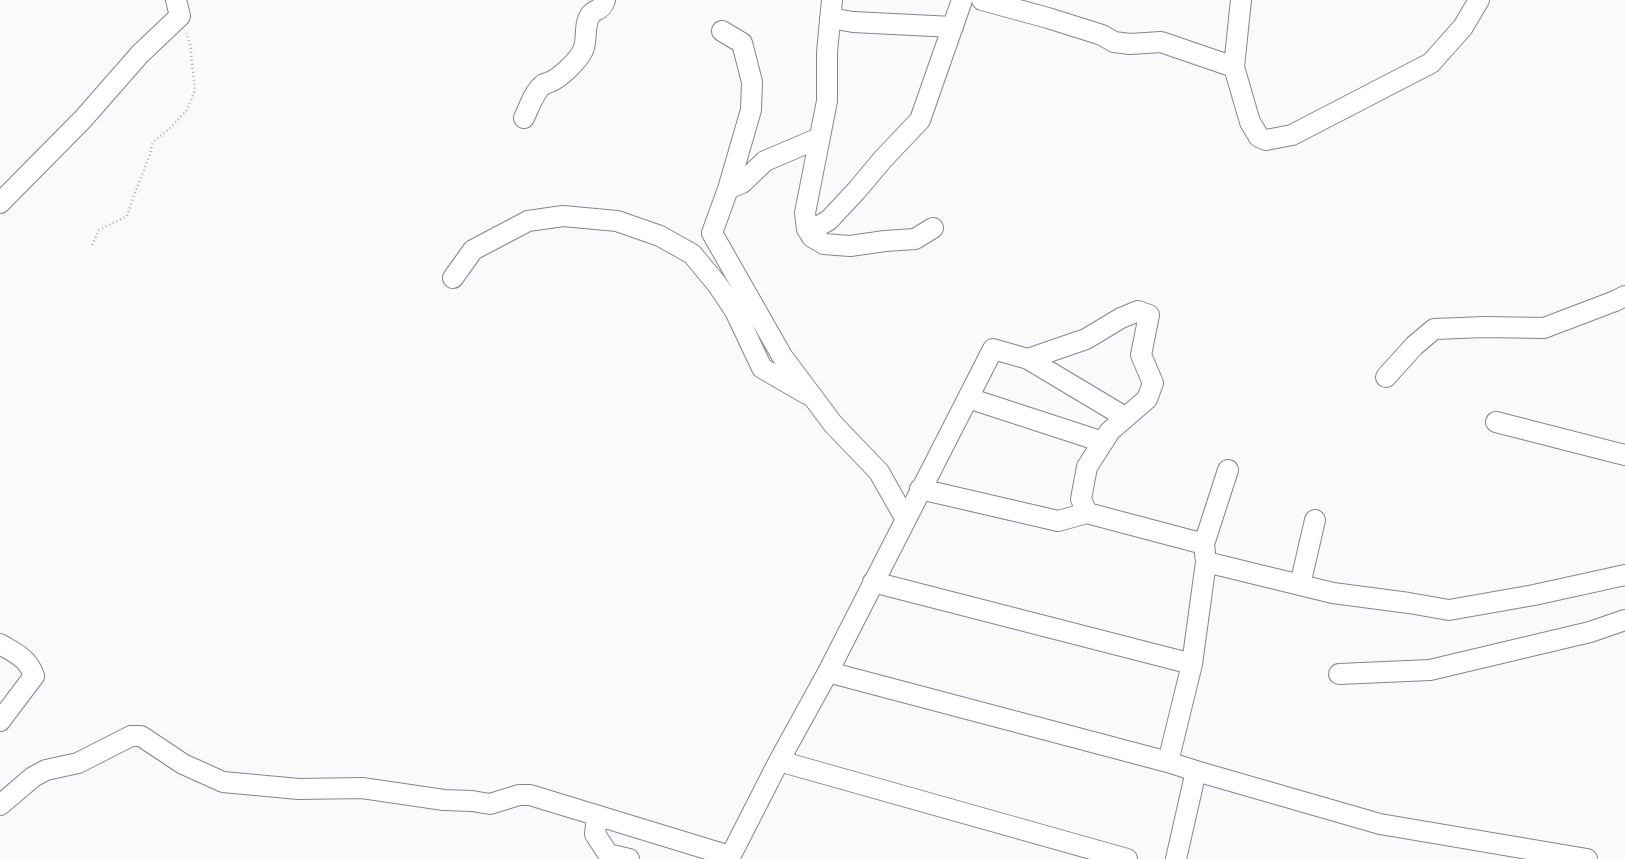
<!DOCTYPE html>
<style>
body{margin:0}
canvas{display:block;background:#fafafa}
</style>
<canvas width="1625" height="859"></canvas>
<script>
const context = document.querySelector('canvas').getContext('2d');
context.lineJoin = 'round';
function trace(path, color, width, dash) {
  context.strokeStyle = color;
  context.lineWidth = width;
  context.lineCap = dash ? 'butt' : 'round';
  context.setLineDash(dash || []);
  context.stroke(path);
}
const minor = new Path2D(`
 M832,0L827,52V101L805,213L807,229L812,237L824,244L850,246L885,241L915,239L933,228
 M982,0L1048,18L1102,35L1114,42L1130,44L1161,42L1234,67
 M1241,0L1234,67L1250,122L1259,137L1266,140L1292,135L1431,63L1463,27L1479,0
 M830,18L853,22L953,27
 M722,31L742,43L752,82L751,110L728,189L712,233L782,356L833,424L879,472L905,518
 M524,118C529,108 534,91 544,84C547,83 548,83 550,82C560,78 579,60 583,50C588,40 583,24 591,14C596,8 601,12 605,0
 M728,189L742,183L765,161L819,138
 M0,203L83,119L140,54L180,16L176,0
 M809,232L829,220L857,190L883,159L920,120L962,0
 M453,278L473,250L528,221L563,216L617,221L660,236L692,254L717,284L735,311L762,368L807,394
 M1028,359L1125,417
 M1386,377L1414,346L1434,329L1485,327L1544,328L1615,301L1625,296
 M968,398L1103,442
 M1496,422L1625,455
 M920,489L1058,521L1087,513
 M1204,544L1228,470
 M1206,562L1333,593L1409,603L1449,610L1534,595L1625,575
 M873,582L1192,664
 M1300,585L1315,520
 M0,644C15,653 28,658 34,676L0,721
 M828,672L1168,762
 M1339,674L1430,670L1590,632L1625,620
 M779,761L1127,859
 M1196,771L1380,824L1587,859
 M0,805L33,777L46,770L78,763L131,736H141L183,764L223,782L299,789L362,788L444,800L472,801L490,804L519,795H530L730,856
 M597,816L595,834L608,854L629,859
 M729,859L779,761L828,672L993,349L1028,359L1086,339L1121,318L1138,311L1149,315L1141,355L1153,383L1147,399L1110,431L1087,467L1081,499L1087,513L1204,544L1206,562L1192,664L1168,762L1196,771L1176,859`);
trace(minor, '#87819f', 22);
trace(new Path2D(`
 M92,245L99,230L127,216L133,198L149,157L153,142L168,130L187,110L195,90L190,44L186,33`), '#b0afb3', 2.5, [1, 3]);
trace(minor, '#fff', 20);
</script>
